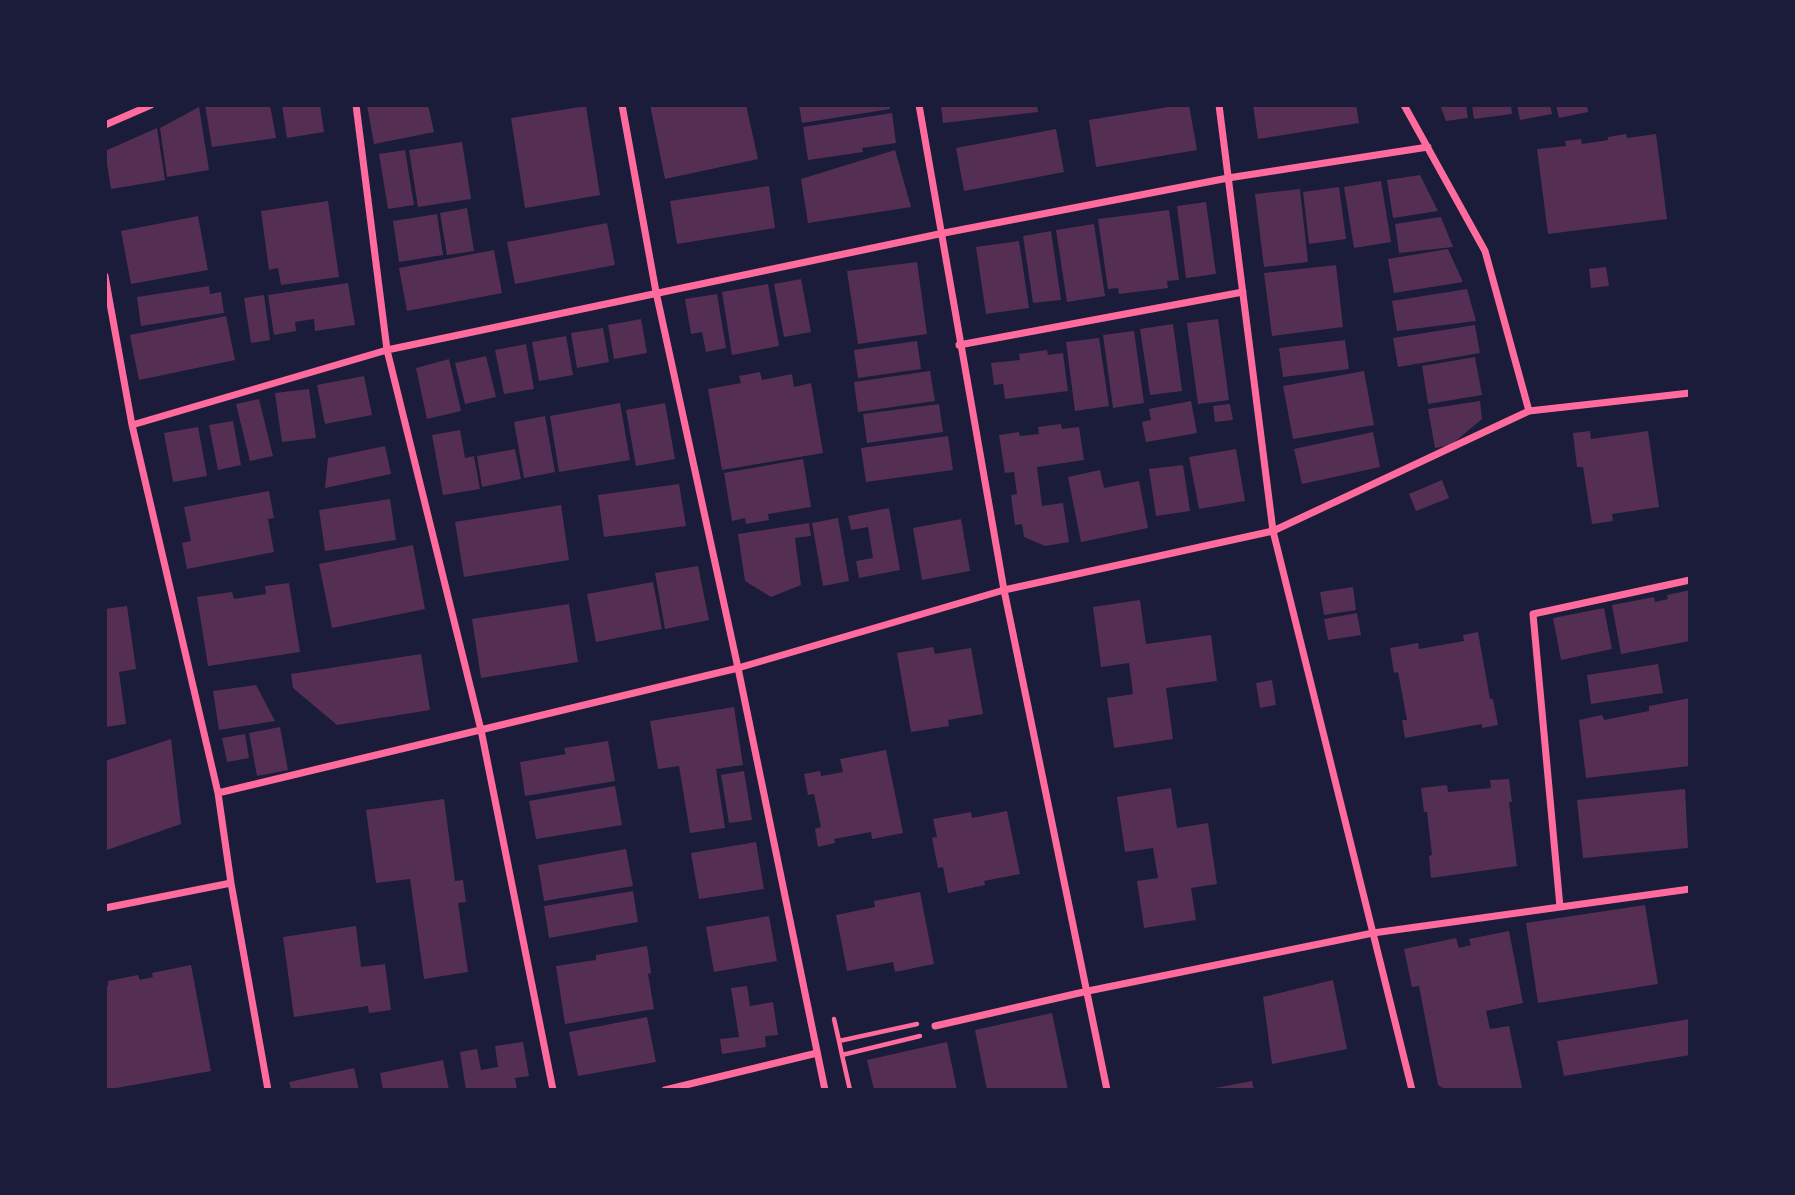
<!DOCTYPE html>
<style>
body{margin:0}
#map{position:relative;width:1795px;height:1195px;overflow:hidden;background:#1b1b3a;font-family:Lato,sans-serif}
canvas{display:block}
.frame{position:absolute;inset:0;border:107px solid #1b1b3a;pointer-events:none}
</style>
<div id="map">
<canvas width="1795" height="1195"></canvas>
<div class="frame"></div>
</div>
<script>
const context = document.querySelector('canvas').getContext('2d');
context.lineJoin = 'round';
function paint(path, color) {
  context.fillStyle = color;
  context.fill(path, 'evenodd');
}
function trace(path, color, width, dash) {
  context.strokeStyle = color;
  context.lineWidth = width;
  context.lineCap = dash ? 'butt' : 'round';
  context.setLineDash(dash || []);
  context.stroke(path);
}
paint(new Path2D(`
 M205,105H270L276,138L212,147Z
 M282,105H320L324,132L287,138Z
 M367,105H428L434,132L374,144Z
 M650,105H746L758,159L665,179Z
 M799,105H890V109L802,123Z
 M941,105H1037L1038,112L943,123Z
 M1180,105H1189L1197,150L1096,167L1089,120Z
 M1253,105H1356L1359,123L1258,139Z
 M1440,105H1466L1468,118L1446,121Z
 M1472,105H1511L1512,114L1474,119Z
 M1517,105H1550L1552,114L1520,120Z
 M1556,105H1587L1588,112L1559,118Z
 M586,106L600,195L525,208L511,118Z
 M199,107L209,170L167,177L160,128Z
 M892,113L896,143L862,148L863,152L808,160L803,127Z
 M157,128L165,180L111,189L105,151Z
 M1056,129L1064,172L964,191L956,148Z
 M1626,134L1627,138L1656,134L1667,219L1548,234L1537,149L1566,146L1565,141L1581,139L1582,144L1608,140V137Z
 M462,142L471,199L418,207L409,150Z
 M405,150L414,205L388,209L379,154Z
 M895,150L911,207L808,223L801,179Z
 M1420,175L1438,211L1393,218L1387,180Z
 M1381,181L1391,242L1354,248L1344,187Z
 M769,186L775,228L677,244L670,201Z
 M1339,187L1346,239L1309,244L1303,192Z
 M1300,189L1308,262L1264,267L1255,194Z
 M328,201L339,277L281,285L278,268L269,270L261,211Z
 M1206,202L1216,274L1186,278L1177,206Z
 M467,208L474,251L447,255L440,213Z
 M1169,210L1179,280L1167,281L1168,288L1119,294L1118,288L1108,289L1098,219Z
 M437,214L443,255L399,262L393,221Z
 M198,216L208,270L131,284L121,231Z
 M1441,217L1453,247L1399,253L1395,224Z
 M607,223L615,265L515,284L507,242Z
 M1094,224L1105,296L1067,302L1056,230Z
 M1051,231L1061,300L1033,303L1023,236Z
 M1019,241L1029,308L986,314L976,247Z
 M1448,249L1463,282L1394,293L1388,259Z
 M494,250L502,293L407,311L399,268Z
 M917,262L927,334L858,344L847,271Z
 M1336,265L1343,327L1272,336L1264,273Z
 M1606,267L1609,286L1591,288L1589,269Z
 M801,279L811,332L784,337L774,284Z
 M348,283L355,325L315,331L314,319L295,322L296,331L274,335L268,295Z
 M768,284L779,346L732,355L722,292Z
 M209,286L210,294L221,292L224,313L141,326L137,297Z
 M1467,289L1476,321L1397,331L1392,301Z
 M717,294L726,348L706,352L702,332L691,334L685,299Z
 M264,295L270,340L251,343L244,298Z
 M226,316L235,360L139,380L130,335Z
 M641,319L647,353L614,359L608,325Z
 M1218,319L1229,400L1198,404L1187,323Z
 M1173,324L1182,391L1150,395L1140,329Z
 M1475,325L1480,353L1398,367L1393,338Z
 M603,328L609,362L577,368L571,333Z
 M1134,331L1144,403L1113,408L1103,335Z
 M566,336L573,375L539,381L532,342Z
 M1099,338L1109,406L1075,411L1066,342Z
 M1345,340L1349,369L1283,377L1279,348Z
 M917,341L921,369L858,378L854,350Z
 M526,344L534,389L504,394L495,350Z
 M1047,350L1048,355L1063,353L1068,391L1005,399L1003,384L994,385L991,363L1020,360L1019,354Z
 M486,356L496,397L465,404L455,363Z
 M1475,357L1482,395L1428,404L1422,366Z
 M449,359L461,411L427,419L416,368Z
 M930,371L935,401L858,412L854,382Z
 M1364,371L1374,425L1293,439L1283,386Z
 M760,372L762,380L792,374L794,387L811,383L823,453L722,470L708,389L741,383L739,376Z
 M364,376L372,415L325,424L317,385Z
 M309,389L316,438L282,442L275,393Z
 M259,399L273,456L250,461L236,404Z
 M1191,401L1197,433L1146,442L1142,422L1151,420L1149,409Z
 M1480,401L1482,419L1451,445L1435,448L1428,409Z
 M620,403L630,460L559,472L550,416Z
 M665,403L675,459L636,466L626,410Z
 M939,404L943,432L867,443L863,414Z
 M1230,404L1233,420L1215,422L1213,406Z
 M545,416L555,472L524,478L514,422Z
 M233,421L241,465L218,470L209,425Z
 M1061,424L1062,429L1079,427L1084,460L1037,467L1042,506L1063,503L1069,542L1045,546L1024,537L1022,524L1015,525L1011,495L1017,494L1014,472L1005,473L999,435L1019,432L1020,436L1039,434L1038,427Z
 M198,427L207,476L173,482L164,433Z
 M460,430L465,458L474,456L480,489L443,495L432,435Z
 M1590,431L1591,439L1648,431L1659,507L1612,514L1613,521L1592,524L1583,467H1577L1573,433Z
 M1373,432L1380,467L1302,484L1294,449Z
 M948,436L953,470L866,482L861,448Z
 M385,446L391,474L325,488L328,458Z
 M515,449L521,479L482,487L477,456Z
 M1236,449L1245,501L1199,509L1189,457Z
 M803,459L811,507L768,514L769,520L746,524L745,518L732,521L724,473Z
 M1183,465L1190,511L1156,516L1149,469Z
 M1100,470L1104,488L1139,481L1148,528L1081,542L1068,477Z
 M1442,480L1449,498L1416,511L1409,494Z
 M679,484L686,526L604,537L598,495Z
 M269,491L274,518L268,519L274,552L187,569L182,543L191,541L184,507Z
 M390,499L396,540L325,551L319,510Z
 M561,505L569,560L464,577L455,522Z
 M889,508L900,570L859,578L856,561L873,558L868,527L851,530L848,516Z
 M838,518L849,581L823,586L812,523Z
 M961,519L970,571L922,580L913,528Z
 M809,523L811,536L795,538L801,585L771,597L745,581L738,534Z
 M413,545L425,609L332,628L319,564Z
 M698,566L709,620L665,629L655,573Z
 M653,582L662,629L596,642L587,594Z
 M289,583L300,652L208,666L197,597L232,592L234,599L266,594L265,586Z
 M1353,587L1356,610L1324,615L1320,592Z
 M1690,590V641L1621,654L1612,605L1654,597L1655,602L1668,599L1667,595Z
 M1140,600L1146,644L1211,635L1217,681L1166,688L1173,739L1114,748L1107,698L1133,694L1129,663L1101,667L1093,607Z
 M569,604L578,662L481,678L472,619Z
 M127,606L136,669L119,672L126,724L105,727V609Z
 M1604,608L1612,649L1561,660L1553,618Z
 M1357,613L1361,635L1328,640L1324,619Z
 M1478,632L1490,699H1493L1498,725L1482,728V724L1405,738L1402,720H1407L1398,672L1394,673L1390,648L1418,643L1419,649L1464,641L1463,635Z
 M933,647L935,654L971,648L983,714L948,720L949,726L911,732L897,653Z
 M421,654L430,710L337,725L293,688L291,674Z
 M1658,664L1663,693L1591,704L1587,675Z
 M1272,680L1276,705L1260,708L1256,683Z
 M256,685L275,721L219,730L213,691Z
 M1690,698V766L1586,778L1579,720L1602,715L1604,720L1649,711V706Z
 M734,707L743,765L716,769L725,828L690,833L679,766L658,769L650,721Z
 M280,727L288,770L257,776L249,733Z
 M245,734L249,758L227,762L222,738Z
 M171,739L181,824L107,850L105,842V761Z
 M608,741L615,781L525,796L520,762L566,754L564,748Z
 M886,750L903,833L872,839L871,832L834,839L835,843L818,847L815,829L821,827L814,794L808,795L804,774L820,771L821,776L843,772L840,759Z
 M744,771L752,820L729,823L721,775Z
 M1509,779L1512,802H1509L1517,866L1431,878L1429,856L1432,855L1427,812H1424L1421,788L1447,785L1448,792L1491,788L1490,780Z
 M615,786L622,825L536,839L529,801Z
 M1171,788L1177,828L1208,823L1217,884L1191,888L1196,920L1144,928L1137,881L1158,878L1153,848L1125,852L1117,797Z
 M1685,789L1688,848L1583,858L1577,800Z
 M444,799L455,881L463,880L466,902L458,903L468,972L424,979L410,879L376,883L366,810Z
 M1007,811L1020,874L984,881L985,885L948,893L943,867L938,868L932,838L937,837L933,819L971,812L972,818Z
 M756,842L764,889L699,899L691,853Z
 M626,849L633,886L544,901L538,865Z
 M633,891L638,922L549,938L544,906Z
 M920,892L934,964L895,972L893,962L847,971L836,915L875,907L874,901Z
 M1645,905L1658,984L1538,1003L1526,923Z
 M769,916L777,961L714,972L706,927Z
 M356,926L361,967L385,964L391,1010L369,1013L368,1006L294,1017L283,937Z
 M1509,931L1523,1003L1486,1011L1490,1029L1509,1026L1522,1088L1446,1090L1438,1085L1419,986L1412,987L1404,949L1456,938L1459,948L1471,945L1469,939Z
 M647,946L651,973L648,974L654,1009L565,1024L556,966L596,960V955Z
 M191,965L211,1071L105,1090V986H108V981L138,975L140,980L153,977L152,973Z
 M1333,980L1347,1049L1272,1064L1263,997Z
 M747,986L750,1006L773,1002L778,1035L765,1036L766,1047L722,1054L720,1039L739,1037L731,988Z
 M1052,1013L1068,1090H987L975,1030Z
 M647,1017L656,1062L578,1076L569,1032Z
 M1690,1019V1055L1564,1076L1557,1041Z
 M523,1042L529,1076L515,1078L517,1090H466L460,1052L477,1049L481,1070L498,1067L495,1046Z
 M947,1042L957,1090H874L867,1060Z
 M443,1060L449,1090H383L380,1073Z
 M354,1068L359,1090H291L289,1082Z
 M1252,1081L1254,1090H1211L1210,1089Z`), '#542f53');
trace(new Path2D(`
 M834,1019L839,1041L917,1024
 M839,1041L842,1055
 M850,1090L842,1055L920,1036`), '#ff6b9d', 4.5);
trace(new Path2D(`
 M356,105L387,350L481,730L553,1090
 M622,105L656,292L738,668L825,1090
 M919,105L1004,590L1107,1090
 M1219,105L1273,531L1412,1090
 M1404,105L1485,251L1529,411
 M105,125L151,105
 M105,276L132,425L218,793L231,883L268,1090
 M959,345L1243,292
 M132,425L387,350L939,234L1228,178L1428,147
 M218,793L738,668L1004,590L1273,531L1529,411L1690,393
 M1560,907L1533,614L1690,580
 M105,908L231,883
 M935,1026L1088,991L1373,933L1690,889
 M665,1090L817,1053`), '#ff6b9d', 7);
</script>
